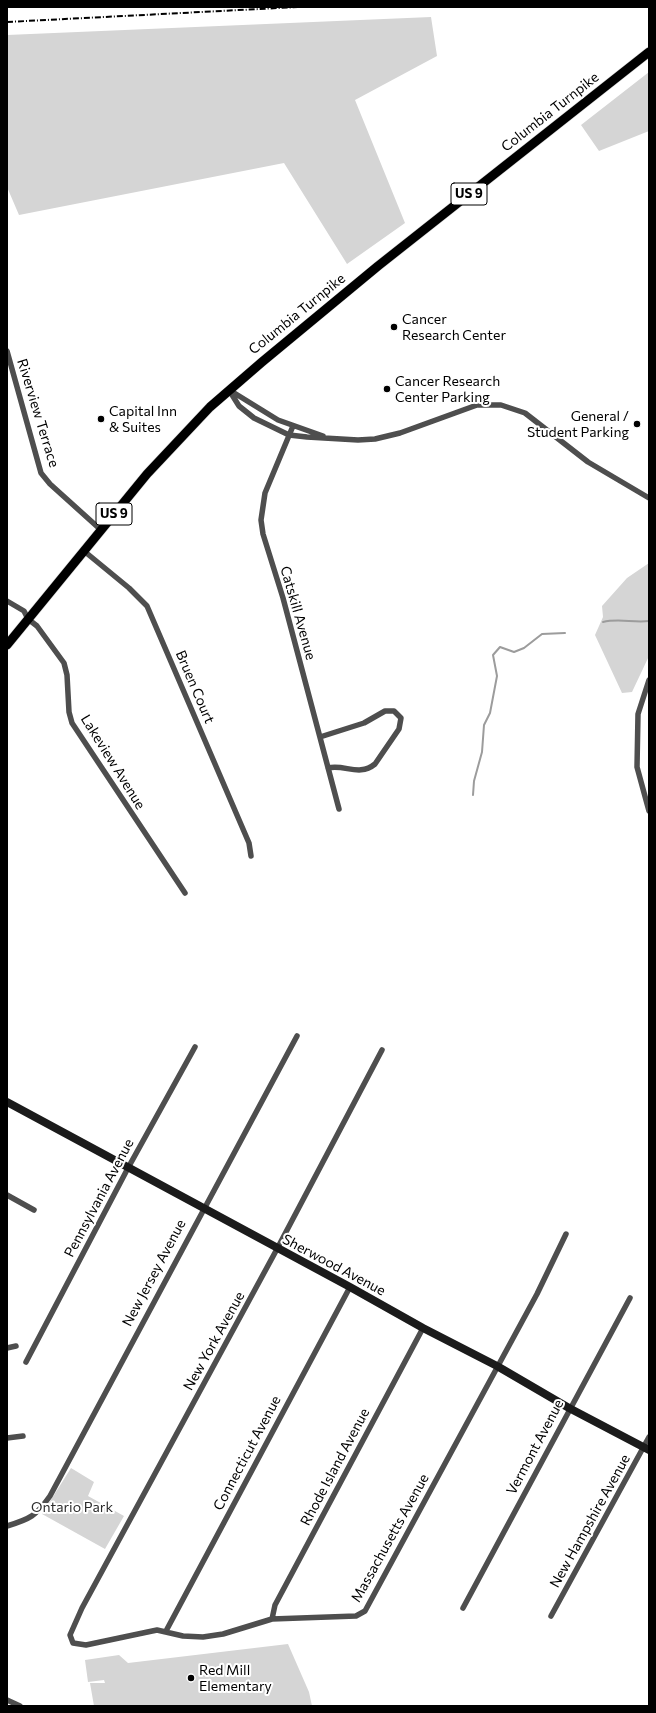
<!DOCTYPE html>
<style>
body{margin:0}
#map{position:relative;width:656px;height:1713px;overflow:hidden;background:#fff;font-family:Commissioner,sans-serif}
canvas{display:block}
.frame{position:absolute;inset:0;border:8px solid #000;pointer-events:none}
</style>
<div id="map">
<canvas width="656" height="1713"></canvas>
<div class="frame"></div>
</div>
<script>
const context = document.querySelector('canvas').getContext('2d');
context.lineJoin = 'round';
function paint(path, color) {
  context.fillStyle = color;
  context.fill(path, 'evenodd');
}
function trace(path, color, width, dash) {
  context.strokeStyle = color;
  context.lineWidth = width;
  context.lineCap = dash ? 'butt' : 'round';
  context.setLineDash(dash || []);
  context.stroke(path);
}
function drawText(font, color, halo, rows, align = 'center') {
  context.font = font + ' Commissioner,sans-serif';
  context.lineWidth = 4;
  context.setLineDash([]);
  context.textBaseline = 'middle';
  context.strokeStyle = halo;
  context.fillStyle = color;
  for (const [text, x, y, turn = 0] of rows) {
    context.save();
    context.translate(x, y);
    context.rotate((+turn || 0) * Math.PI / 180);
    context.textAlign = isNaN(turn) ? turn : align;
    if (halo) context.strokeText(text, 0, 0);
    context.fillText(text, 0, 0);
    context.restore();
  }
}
paint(new Path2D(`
 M431,17L437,56L355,100L405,223L347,264L284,163L19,215L7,187V35Z
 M649,72V111L645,113L649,111V131L599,151L581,125Z
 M649,563V656L632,692L622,693L595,635L603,617L602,606L627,578Z
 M71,1468L94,1482L88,1496L124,1516L105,1549L42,1514Z
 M288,1644L309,1692L312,1706H94L90,1683H105L104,1680L88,1682L85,1660L119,1655L128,1663Z`), '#d5d5d5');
trace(new Path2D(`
 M603,622C619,618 633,623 649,621
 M473,795L474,781L482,752L484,725L490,713L497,676L493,655L500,647L514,652L524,648L542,634L565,633`), '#9c9c9c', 2);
const primary = new Path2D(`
 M7,645L147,474L210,407L262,362L378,266L649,52`);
trace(primary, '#dbdbdb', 10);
trace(new Path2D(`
 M7,351L41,473L50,484L101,530
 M229,390L239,406L254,418L289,435L307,437L358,440L375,439L400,433L477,405H501L525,413L588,462L649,498
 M231,391L278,420L323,436
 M293,426L265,493L261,520L263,534L283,598L339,809
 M84,551L129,588L147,606L249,843L251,856
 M7,601L24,611L28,619L37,626L64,663L67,675L69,712L72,723L185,893
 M649,680L638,714L637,767L649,811
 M320,737L364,723L385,711H394L401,718L399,729L375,764C359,777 345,764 328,768
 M382,1050L277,1249L82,1608L70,1635L73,1643L86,1645L157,1630L183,1636L203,1637L223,1634L272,1619L356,1616L365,1611L537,1294L566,1234
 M7,1195L34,1210
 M7,1348L16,1346
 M26,1362L128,1168L195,1047
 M7,1438L23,1436
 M7,1526C30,1519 36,1516 50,1496L297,1036
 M463,1608L630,1298
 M551,1616L649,1437
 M272,1619L275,1605L423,1328
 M166,1631L350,1287
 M7,1700L20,1706`), '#4e4e4e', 5.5);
trace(new Path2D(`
 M7,1102L350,1287L423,1328L497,1366L569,1408L649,1450`), '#1b1b1b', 8);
trace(primary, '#000', 9);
trace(new Path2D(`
 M7,22L298,7`), '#000', 2, [6, 2, 1, 2]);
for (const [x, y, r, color] of [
 [394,327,4,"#000"],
 [387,389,4,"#000"],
 [101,419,4,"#000"],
 [637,424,4,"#000"],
 [191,1678,4,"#000"]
]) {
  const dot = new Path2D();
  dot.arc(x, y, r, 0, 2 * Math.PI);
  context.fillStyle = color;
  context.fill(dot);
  trace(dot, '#fff', 1.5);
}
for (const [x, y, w] of [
 [469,194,36],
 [114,514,36]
]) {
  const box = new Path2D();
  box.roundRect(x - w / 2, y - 11, w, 22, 3);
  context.fillStyle = '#fff';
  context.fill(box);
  trace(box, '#000', 1);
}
drawText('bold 13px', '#000', null, [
 ["US 9",469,194],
 ["US 9",114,514]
]);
drawText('14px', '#000', '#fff', [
 ["Columbia Turnpike",550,112,-38],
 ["Columbia Turnpike",297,314,-39],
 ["Riverview Terrace",38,413,73],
 ["Catskill Avenue",298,613,74],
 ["Bruen Court",195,687,67],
 ["Lakeview Avenue",113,762,58],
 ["Pennsylvania Avenue",99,1198,-62],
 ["Sherwood Avenue",334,1265,28],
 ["New Jersey Avenue",154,1273,-62],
 ["New York Avenue",214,1341,-61],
 ["Vermont Avenue",535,1447,-62],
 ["Connecticut Avenue",247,1453,-62],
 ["Rhode Island Avenue",335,1467,-62],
 ["New Hampshire Avenue",590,1521,-61],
 ["Massachusetts Avenue",390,1538,-61]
]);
drawText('14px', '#000', '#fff', [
 ["Cancer",402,319],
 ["Research Center",402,335],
 ["Cancer Research",395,381],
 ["Center Parking",395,397],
 ["Capital Inn",109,411],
 ["& Suites",109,427],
 ["General /",629,416,"right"],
 ["Student Parking",629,432,"right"],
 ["Red Mill",199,1670],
 ["Elementary",199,1686]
], 'left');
drawText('14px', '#2c2c2c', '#fff', [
 ["Ontario Park",72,1507]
]);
</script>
